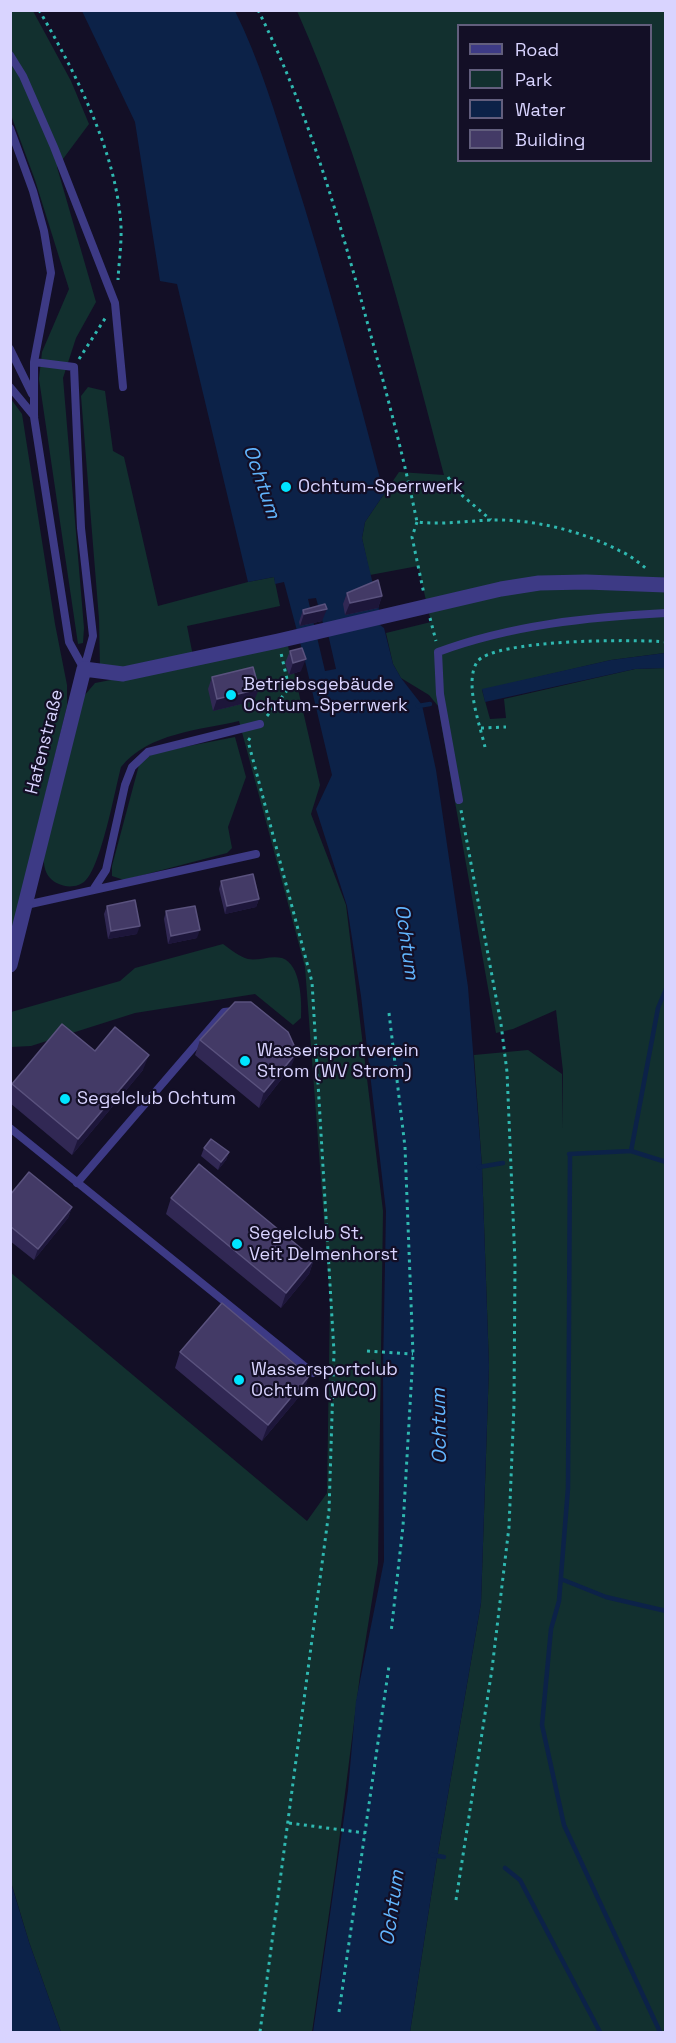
<!DOCTYPE html>
<meta charset="utf-8">
<style>
body{margin:0}
#map{position:relative;width:676px;height:2043px;overflow:hidden;background:#130f26;font-family:"Space Grotesk",sans-serif}
canvas{display:block}
.frame{position:absolute;inset:0;border:12px solid #d9d4ff;pointer-events:none}
.legend{position:absolute;left:457px;top:24px;width:195px;height:138px;box-sizing:border-box;background:#130f26;border:2px solid #625e7d;margin:0;padding:8px 10px;list-style:none;font-size:18px;color:#d9d4ff}
.legend li{display:flex;align-items:center;gap:12px;height:30px}
.legend b{width:30px;border:2px solid #625e7d}
</style>
<div id="map">
<canvas width="676" height="2043"></canvas>
<div class="frame"></div>
<ul class="legend">
<li><b style="height:8px;background:#3d3a85"></b>Road</li>
<li><b style="height:16px;background:#12302f"></b>Park</li>
<li><b style="height:16px;background:#0c2248"></b>Water</li>
<li><b style="height:16px;background:#433a66"></b>Building</li>
</ul>
</div>
<script>
const context = document.querySelector('canvas').getContext('2d');
context.lineJoin = 'round';
function paint(path, color) {
  context.fillStyle = color;
  context.fill(path, 'evenodd');
}
function trace(path, color, width, dash) {
  context.strokeStyle = color;
  context.lineWidth = width;
  context.lineCap = dash ? 'butt' : 'round';
  context.setLineDash(dash || []);
  context.stroke(path);
}
function drawText(font, color, halo, rows, align = 'center') {
  context.font = font + ' "Space Grotesk",sans-serif';
  context.lineWidth = 4.5;
  context.setLineDash([]);
  context.textBaseline = 'middle';
  context.strokeStyle = halo;
  context.fillStyle = color;
  for (const [text, x, y, turn = 0] of rows) {
    context.save();
    context.translate(x, y);
    context.rotate((+turn || 0) * Math.PI / 180);
    context.textAlign = isNaN(turn) ? turn : align;
    if (halo) context.strokeText(text, 0, 0);
    context.fillText(text, 0, 0);
    context.restore();
  }
}
paint(new Path2D(`
 M11,11H33L71,81L89,124L57,167L96,302L76,338L63,378L84,628L83,643L78,644L39,379L42,352L69,289L35,180L11,115Z
 M297,11H665V653L611,660L482,690L490,719L506,718L504,699L635,669L665,668V2032H410L436,1864L481,1603L489,1366L482,1167L474,1055L528,1050L562,1074L563,1130V1071L556,1010L513,1029L496,1033L438,706L429,695L401,678L393,664L386,633L431,622L418,566L370,575L362,538L365,522L399,472L444,475C403,318 363,160 297,11ZM458,26H650V160H458Z
 M88,387L105,391L113,451L124,457L158,606L248,582L274,577L280,606L187,626L193,656L124,669L100,668L99,619L81,396Z
 M11,399L22,414L55,624L67,685V706L11,936Z
 M288,646L320,785L311,814L346,905L383,1211L378,1563L360,1675L336,1865L312,2032H61L29,1942L11,1882L10,1272L307,1521L327,1493L330,1300L305,967L239,721C200,730 148,733 121,767C115,790 101,867 85,881C79,887 67,888 59,884C43,877 44,865 43,849L84,696L95,683Z
 M235,737L246,777L228,827L232,848L227,853L124,880L112,876V866L139,765L153,753Z
 M223,944C230,949 240,957 248,959C258,961 271,955 282,958C301,964 302,1002 301,1018L293,1025L255,994L135,1013L31,1046L11,1047V1012L120,981L135,968Z`), '#12302f');
paint(new Path2D(`
 M82,11H235C259,59 275,113 291,164C326,273 355,383 384,494L365,522L362,538L380,614L324,627L316,598L308,599L325,671L336,669L328,634L376,622L384,628L393,664L401,678L422,705L436,770L468,987L482,1167L489,1366L481,1603L436,1864L410,2032H313L348,1790L356,1701L384,1561L383,1369L386,1211L361,996L347,906L316,809L332,775L305,661L284,582L275,584L274,577L248,582L177,284L160,281L135,122Z
 M665,653V668L635,669L485,702L482,689L611,660Z
 M11,1883L29,1942L61,2032H11Z`), '#0c2248');
trace(new Path2D(`
 M418,706L430,704
 M631,1151L658,1008L666,989
 M569,1154L631,1151L666,1162
 M570,1154L568,1488L559,1601L551,1629L542,1725L564,1825L660,2032
 M479,1167L503,1163
 M561,1579L606,1597L666,1611
 M432,1855L444,1857
 M505,1868L520,1880L600,2032`), '#0c2248', 4.5);
trace(new Path2D(`
 M39,10C74,70 113,146 120,215C123,236 119,259 118,280
 M258,10C303,100 332,196 359,292C380,369 401,444 417,522C442,525 465,521 491,520C534,519 582,531 620,551C630,555 639,563 647,569
 M79,359L106,317
 M448,477L457,491L491,520
 M417,522L412,537L424,594
 M430,618L436,641
 M267,716L289,688L281,653
 M481,728L506,727
 M250,738L248,741L312,982L334,1352L329,1511L260,2032
 M485,747C480,725 464,683 477,662C493,639 636,639 666,642
 M389,1013L405,1147L413,1354L403,1526L391,1633
 M367,1351L413,1354
 M321,1374L334,1375
 M289,1823L365,1833
 M456,1900L492,1669L509,1527L514,1405L515,1262L507,1072L501,1024L461,810
 M339,2012L389,1666`), '#2fb8b0', 3, [3, 4.5]);
trace(new Path2D(`
 M10,55L23,76L54,147L115,303L123,387
 M10,128L33,191L44,231L51,273L34,362V417L69,642L84,669
 M10,349L32,394
 M34,362L74,367L81,528L93,636L84,669
 M10,387L34,416
 M459,800L440,694L438,652C511,625 588,617 666,613
 M93,890L106,870L125,785L132,767L148,752L260,724
 M26,905L256,854
 M10,1128L313,1373
 M77,1183L224,1012L234,1011`), '#3d3a85', 8);
trace(new Path2D(`
 M10,965L84,669L123,674L278,641L501,589L539,583L586,582L666,585`), '#3d3a85', 15);
paint(new Path2D(`
 M347,593L382,596L378,608L345,615L343,604Z
 M303,610L322,621L300,626L299,622Z
 M290,651L301,671L289,675L285,663Z
 M212,677L254,701L213,711L208,689Z
 M221,881L259,899L256,907L225,914L219,889Z
 M107,906L137,934L108,939L104,914Z
 M166,911L197,938L168,944L164,919Z
 M200,1040L291,1067L259,1108L195,1055Z
 M95,1051L143,1070L72,1155L10,1103V1088L12,1084Z
 M204,1148L229,1152L226,1160L218,1170L201,1156Z
 M10,1195L72,1207L68,1218L34,1260L10,1241Z
 M171,1198L314,1259L309,1274L281,1308L166,1214Z
 M180,1352L309,1376L303,1392L262,1441L175,1368Z`), '#312854');
paint(new Path2D(`
 M382,596L378,608L345,615L350,603Z
 M327,609L322,621L300,626L304,614Z
 M306,659L301,671L289,675L293,663Z
 M259,689L254,701L213,711L217,699Z
 M259,899L256,907L225,914L227,906Z
 M140,926L137,934L108,939L111,931Z
 M200,930L197,938L168,944L171,936Z
 M297,1052L291,1067L259,1108L264,1092Z
 M149,1055L143,1070L72,1155L78,1139Z
 M229,1152L226,1160L218,1170L221,1162Z
 M72,1207L68,1218L34,1260L38,1249Z
 M314,1259L309,1274L281,1308L286,1293Z
 M309,1376L303,1392L262,1441L268,1425Z`), '#1d163a');
const building = new Path2D(`
 M378,580L382,596L350,603L347,593Z
 M325,604L327,609L304,614L303,610Z
 M302,648L306,659L293,663L290,651Z
 M253,667L259,689L217,699L212,677Z
 M253,874L259,899L227,906L221,881Z
 M135,900L140,926L111,931L107,906Z
 M195,906L200,930L171,936L166,911Z
 M235,1002H251L288,1032L297,1052L264,1092L200,1040Z
 M62,1024L95,1051L115,1027L149,1055L78,1139L12,1084Z
 M211,1139L229,1152L221,1162L204,1148Z
 M199,1164L314,1259L286,1293L171,1198Z
 M29,1172L72,1207L38,1249L10,1226V1195Z
 M222,1303L309,1376L268,1425L180,1352Z`);
paint(building, '#433a66');
trace(building, '#5a527e', 1.5);
for (const [x, y, r, color] of [
 [286,487,6,"#00e5ff"],
 [231,695,6,"#00e5ff"],
 [245,1061,6,"#00e5ff"],
 [65,1099,6,"#00e5ff"],
 [237,1244,6,"#00e5ff"],
 [239,1380,6,"#00e5ff"]
]) {
  const dot = new Path2D();
  dot.arc(x, y, r, 0, 2 * Math.PI);
  context.fillStyle = color;
  context.fill(dot);
  trace(dot, '#130f26', 2);
}
drawText('18px', '#d9d4ff', '#130f26', [
 ["Ochtum-Sperrwerk",298,487],
 ["Betriebsgebäude",243,685],
 ["Ochtum-Sperrwerk",243,706],
 ["Wassersportverein",257,1051],
 ["Strom (WV Strom)",257,1072],
 ["Segelclub Ochtum",77,1099],
 ["Segelclub St.",249,1234],
 ["Veit Delmenhorst",249,1255],
 ["Wassersportclub",251,1370],
 ["Ochtum (WCO)",251,1391]
], 'left');
drawText('18px', '#d9d4ff', '#130f26', [
 ["Hafenstraße",45,742,-76]
]);
drawText('italic 20px', '#62b6ff', '#130f26', [
 ["Ochtum",261,482,71],
 ["Ochtum",406,942,82],
 ["Ochtum",440,1426,-91],
 ["Ochtum",393,1908,-82]
]);
</script>
